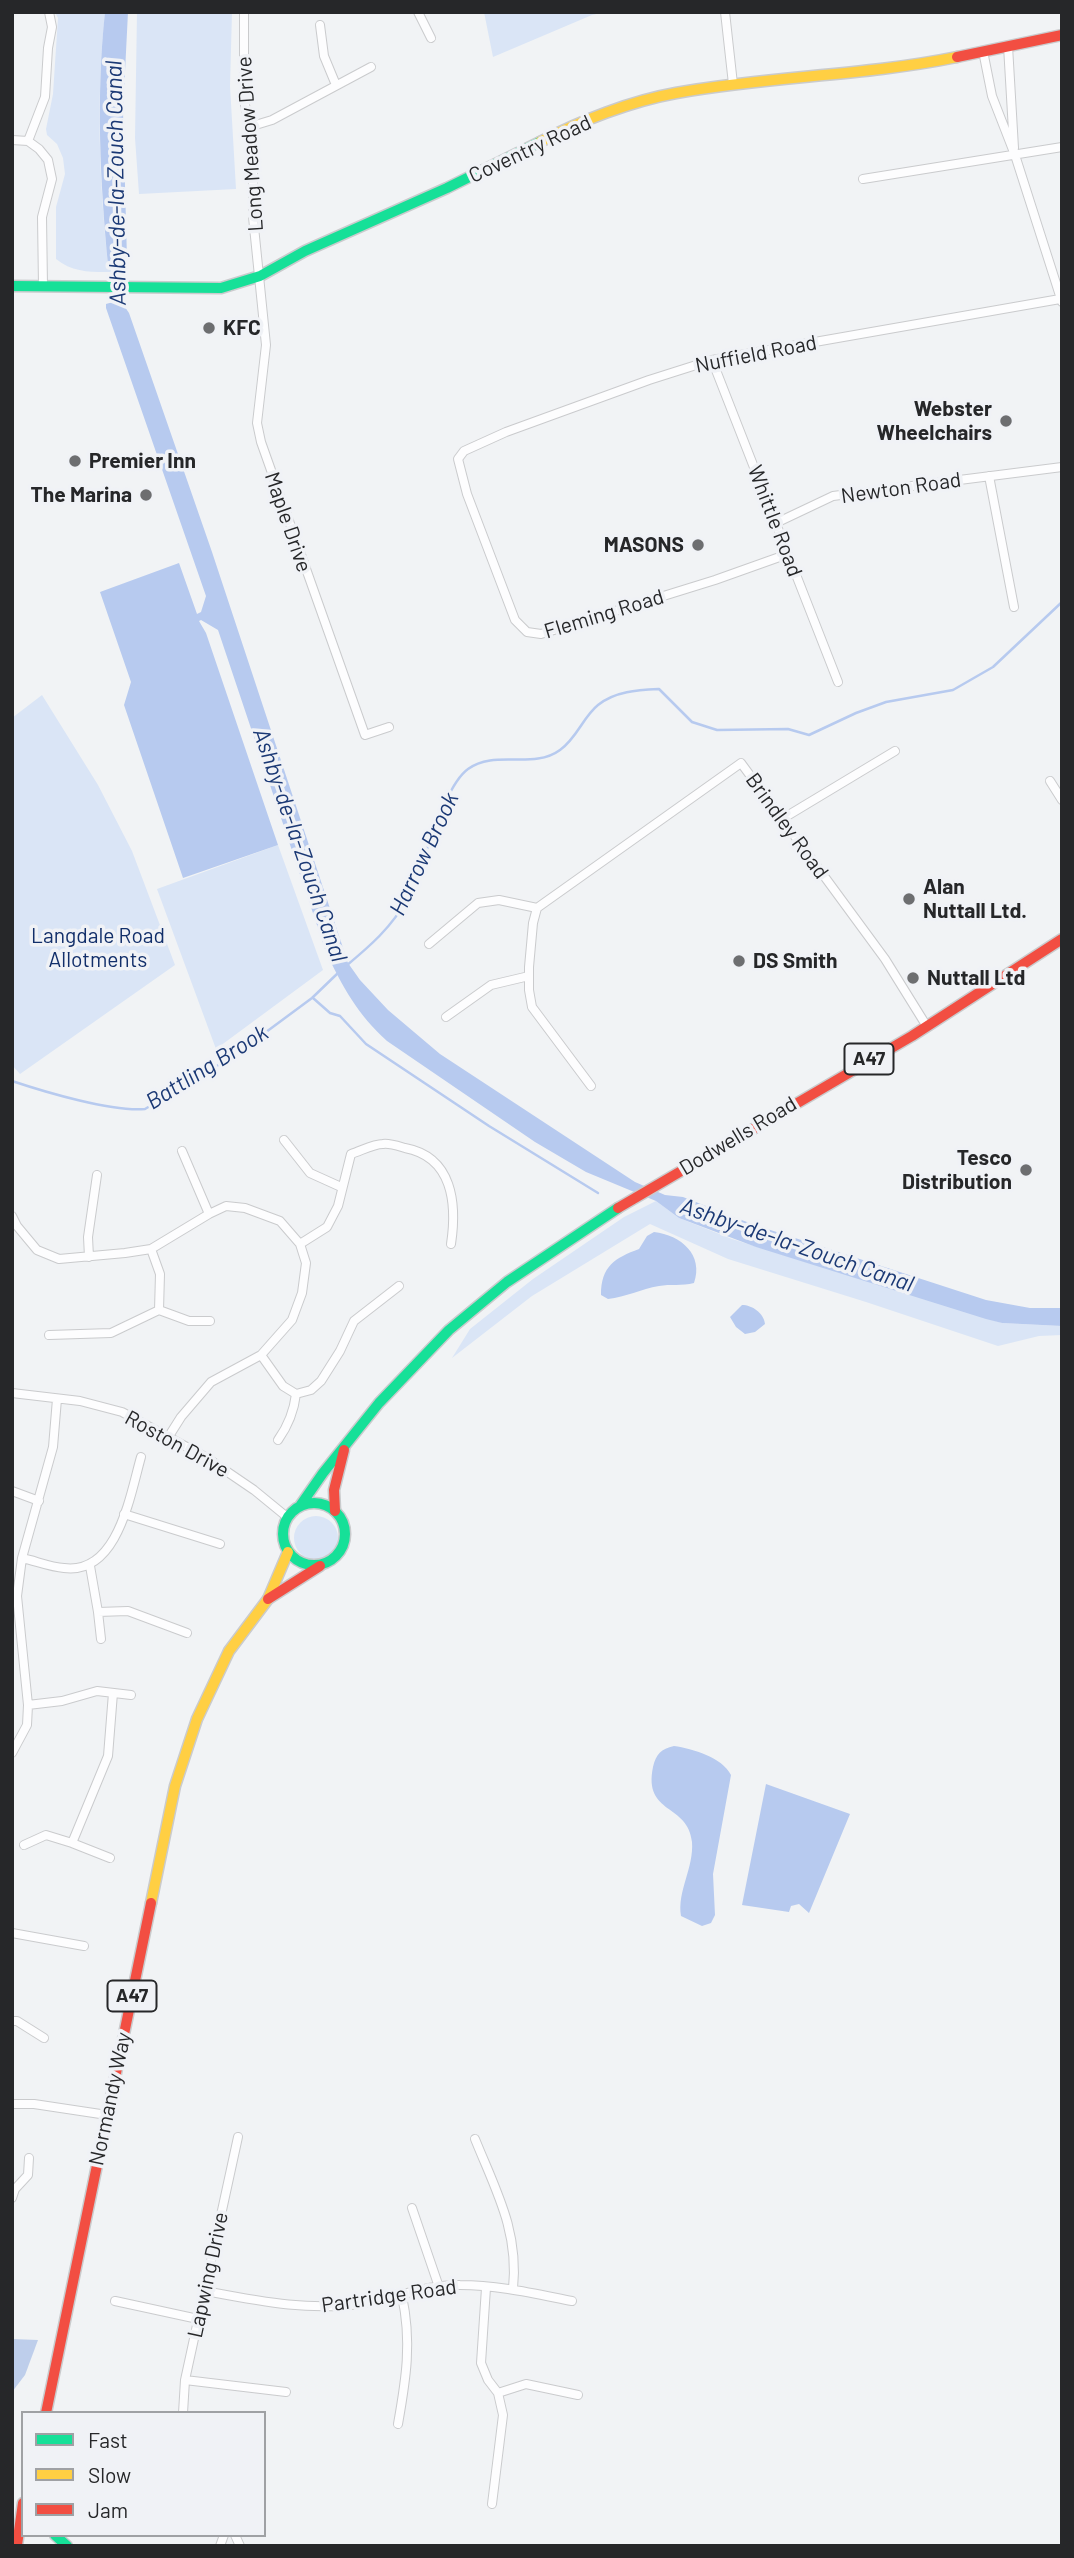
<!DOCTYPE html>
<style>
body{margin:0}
#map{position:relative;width:1074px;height:2558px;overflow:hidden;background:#f1f3f5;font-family:Barlow,sans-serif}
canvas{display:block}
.frame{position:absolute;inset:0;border:14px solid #262729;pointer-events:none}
.legend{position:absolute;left:21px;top:2411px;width:245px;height:126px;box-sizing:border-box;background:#f0f2f6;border:2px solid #9fa1a4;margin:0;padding:9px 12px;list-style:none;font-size:21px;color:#262729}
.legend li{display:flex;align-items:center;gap:14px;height:35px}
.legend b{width:35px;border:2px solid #9fa1a4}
</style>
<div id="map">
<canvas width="1074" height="2558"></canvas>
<div class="frame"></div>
<ul class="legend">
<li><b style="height:9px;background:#16e098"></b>Fast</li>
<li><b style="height:9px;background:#ffcf43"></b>Slow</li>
<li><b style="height:9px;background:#f24e42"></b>Jam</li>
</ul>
</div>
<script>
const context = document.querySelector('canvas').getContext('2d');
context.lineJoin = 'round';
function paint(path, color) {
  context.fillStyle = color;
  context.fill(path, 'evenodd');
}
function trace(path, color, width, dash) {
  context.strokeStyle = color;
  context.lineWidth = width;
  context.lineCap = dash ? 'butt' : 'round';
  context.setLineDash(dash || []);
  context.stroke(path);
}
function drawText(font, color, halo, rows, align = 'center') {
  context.font = font + ' Barlow,sans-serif';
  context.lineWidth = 7;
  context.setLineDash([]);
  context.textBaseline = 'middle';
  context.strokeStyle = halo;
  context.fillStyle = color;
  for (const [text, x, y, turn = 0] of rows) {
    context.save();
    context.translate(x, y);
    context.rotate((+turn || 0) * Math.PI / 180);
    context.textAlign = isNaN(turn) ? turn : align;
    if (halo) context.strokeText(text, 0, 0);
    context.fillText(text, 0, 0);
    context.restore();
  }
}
paint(new Path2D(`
 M55,12H105C96,96 99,181 108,265L113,272C92,272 73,273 56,259V207L65,174L63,158L57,144L47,135L46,129L53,94L58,18Z
 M137,12H232L230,86L236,189L139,194L135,138Z
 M484,12H605L592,15L493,57Z
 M42,695L98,785L132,851L175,965L20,1074L12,1065V718Z
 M278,845L323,970L216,1049L157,889Z
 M656,1201L679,1218L732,1239L986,1318L1002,1323L1062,1326V1335L1039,1336L998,1346L866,1302L728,1259L650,1224L532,1296L452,1358L470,1329L533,1279L624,1217Z
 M294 1538a22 22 0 1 1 44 0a22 22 0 1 1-44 0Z`), '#dae5f6');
paint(new Path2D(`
 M12,2339L38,2340L25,2375L12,2392Z`), '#beceeb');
paint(new Path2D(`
 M105,12H128L123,112L127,259C118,278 117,296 129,313L212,552L348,963L360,980L388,1010L440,1054L635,1182L665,1195L683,1197L752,1224L986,1300L1030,1308H1062V1326L1002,1323L986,1319L756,1247L679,1218L656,1201L586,1172L535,1142L387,1041C358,1015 342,986 326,952L218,630L201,620L199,621L206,633L278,845L183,878L124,705L131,682L100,592L179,563L197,614L201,612L206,596L106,308V304L113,302V272L108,265C100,181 96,96 105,12Z
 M654,1232C681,1235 704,1255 694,1283C682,1286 670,1284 659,1286C641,1289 626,1297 608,1299L601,1295C601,1266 615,1258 639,1249L647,1236Z
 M742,1305C752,1305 764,1313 765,1324L755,1332L745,1334L736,1327L730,1317Z
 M674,1746C693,1749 722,1757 731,1775L713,1874L715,1915L711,1923L702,1926L681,1916C677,1891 694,1868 692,1842C688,1803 643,1815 653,1767C656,1754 661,1749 674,1746Z
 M766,1784L850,1814L809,1913L799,1904L791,1906L789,1912L742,1905Z`), '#b7caef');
trace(new Path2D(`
 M346,966C370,946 392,927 407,899C424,868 442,788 468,769C495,749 533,770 560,750C577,738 583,717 598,705C615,691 638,690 659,689L692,722L717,730L788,729L809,735L856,713L886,702L953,690L993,667L1062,602
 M313,998L330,1013L340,1016L366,1044L489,1126L598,1193
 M12,1081C45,1092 112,1112 145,1109L235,1055L312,998L338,973`), '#b7caef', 2.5);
const street = new Path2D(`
 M244,12V98L253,156V217L266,345L257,423L261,442L365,735L389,727
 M418,12L431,38
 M725,12L733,84
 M320,25L324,56L336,85
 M1008,46L1014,148
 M983,51L992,96L1015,155L1062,302
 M249,127L272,120L371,67
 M12,140L28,141L39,149L48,160L52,179L42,217L43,286
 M28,141L45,97L48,48L52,27L49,12
 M863,179L1062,147
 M712,360L838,682
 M989,476L1014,607
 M776,523L833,496L1062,467
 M788,554L715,580L541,634L527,632L515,620L467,494L458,459L464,451L506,432L649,380L712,360L1060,299
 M1050,781L1062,800
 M782,819L895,751
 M429,944L478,903L499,900L537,908
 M446,1017L491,985L529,976
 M591,1086L532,1007L529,990V967L533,923L537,908L741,763L885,959L926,1025
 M284,1140L310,1173L341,1187
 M182,1151L209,1214
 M12,1216L17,1226L37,1250L59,1259L125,1253L151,1249L209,1214L226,1206L245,1208L280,1221L300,1244L306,1263L302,1293L292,1320L261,1355L211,1382L181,1417L169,1436
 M300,1244L327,1227L338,1206L351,1154C361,1151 373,1144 383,1144C389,1143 398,1146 405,1148C453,1157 457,1204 451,1244
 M89,1257L88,1237L97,1175
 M159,1310L189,1321H210
 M49,1335L111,1333L159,1310L160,1274L151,1249
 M261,1355L283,1386L296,1394L311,1390L321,1381L340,1351L354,1321L399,1286
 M12,1393L80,1401L122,1412L207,1458L254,1490L287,1517
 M278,1440C288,1426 294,1411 296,1394
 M12,1491L39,1501
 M124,1514L220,1544
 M22,1558C36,1561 50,1567 64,1568C118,1575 130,1495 141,1457
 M90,1566L98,1612L128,1611L187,1633
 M98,1612L101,1639
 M28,1705L62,1701L97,1691L131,1695
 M12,1753L27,1725L28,1705L17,1596L22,1558L53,1447L57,1399
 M72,1843L110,1858
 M24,1845L46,1835L72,1843L108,1756L113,1693
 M12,1933L84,1946
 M12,2021H17L44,2038
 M12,2104H34L107,2115
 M475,2139C496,2191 519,2231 513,2289
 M12,2198L15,2189L28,2175L29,2158
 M412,2208L439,2287
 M486,2288L481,2363L488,2380L498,2393L503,2415L492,2504
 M205,2291C258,2301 311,2312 365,2303C396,2298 429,2284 460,2285C498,2285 536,2294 572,2301
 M115,2301L198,2319
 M185,2380L286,2392
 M498,2393L526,2384L578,2395
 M183,2413L185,2380L238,2137
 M398,2424C406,2379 412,2342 402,2296
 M235,2535L240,2546
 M220,2546L224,2535`);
const fast = new Path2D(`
 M12,286L221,288L260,276L305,251L447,188L540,142
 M283 1534a31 31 0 1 1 62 0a31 31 0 1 1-62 0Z
 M300,1506L323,1473L379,1403L449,1330L507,1282L618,1208
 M55,2535L67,2546`);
const slow = new Path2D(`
 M540,142C580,121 631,101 676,93C769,76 864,76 957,57
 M151,1903L175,1786L197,1719L229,1651L268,1599L288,1552`);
const jam = new Path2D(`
 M957,57L1062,35
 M618,1208L912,1036L1062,939
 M335,1511L334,1490L344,1450
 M268,1599L320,1566
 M46,2413L151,1903
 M17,2545L23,2503`);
trace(street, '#cacbcd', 10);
trace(fast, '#cacbcd', 13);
trace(slow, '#cacbcd', 13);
trace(jam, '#cacbcd', 13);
trace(street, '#fdfdfe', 8);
trace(fast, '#16e098', 10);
trace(slow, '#ffcf43', 10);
trace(jam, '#f24e42', 10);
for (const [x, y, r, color] of [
 [209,328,7,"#6d6e70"],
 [1006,421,7,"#6d6e70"],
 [75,461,7,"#6d6e70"],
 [146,495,7,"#6d6e70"],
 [698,545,7,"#6d6e70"],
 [909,899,7,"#6d6e70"],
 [739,961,7,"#6d6e70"],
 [913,978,7,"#6d6e70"],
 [1026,1170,7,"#6d6e70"]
]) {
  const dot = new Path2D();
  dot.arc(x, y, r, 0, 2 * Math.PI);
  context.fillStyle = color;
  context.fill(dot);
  trace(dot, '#f0f2f6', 2.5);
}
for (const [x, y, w] of [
 [869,1059,49],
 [132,1996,49]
]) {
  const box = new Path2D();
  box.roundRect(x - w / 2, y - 15.5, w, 31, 5);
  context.fillStyle = '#f0f2f6';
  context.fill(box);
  trace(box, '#262729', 2);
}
drawText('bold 19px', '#262729', null, [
 ["A47",869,1059],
 ["A47",132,1996]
]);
drawText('21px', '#262729', '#f0f2f6', [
 ["Long Meadow Drive",250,144,-94],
 ["Coventry Road",530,149,-25],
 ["Nuffield Road",756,354,-11],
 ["Newton Road",901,488,-8],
 ["Whittle Road",775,521,69],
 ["Maple Drive",288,522,71],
 ["Fleming Road",604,614,-17],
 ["Brindley Road",787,826,54],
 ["Dodwells Road",738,1136,-31],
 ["Roston Drive",177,1444,29],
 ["Normandy Way",110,2099,-78],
 ["Lapwing Drive",208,2275,-78],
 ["Partridge Road",389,2296,-8]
]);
drawText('bold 21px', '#262729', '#f0f2f6', [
 ["KFC",223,328],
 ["Webster",992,409,"right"],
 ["Wheelchairs",992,433,"right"],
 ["Premier Inn",89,461],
 ["The Marina",132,495,"right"],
 ["MASONS",684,545,"right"],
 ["Alan",923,887],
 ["Nuttall Ltd.",923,911],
 ["DS Smith",753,961],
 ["Nuttall Ltd",927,978],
 ["Tesco",1012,1158,"right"],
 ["Distribution",1012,1182,"right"]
], 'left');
drawText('21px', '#122f6a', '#f0f2f6', [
 ["Langdale Road",98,936],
 ["Allotments",98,960]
]);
drawText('italic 23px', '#1b3975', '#f0f2f6', [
 ["Ashby-de-la-Zouch Canal",116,183,-91],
 ["Ashby-de-la-Zouch Canal",300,845,71],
 ["Harrow Brook",424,854,-65],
 ["Battling Brook",207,1067,-32],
 ["Ashby-de-la-Zouch Canal",797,1245,19]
]);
</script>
